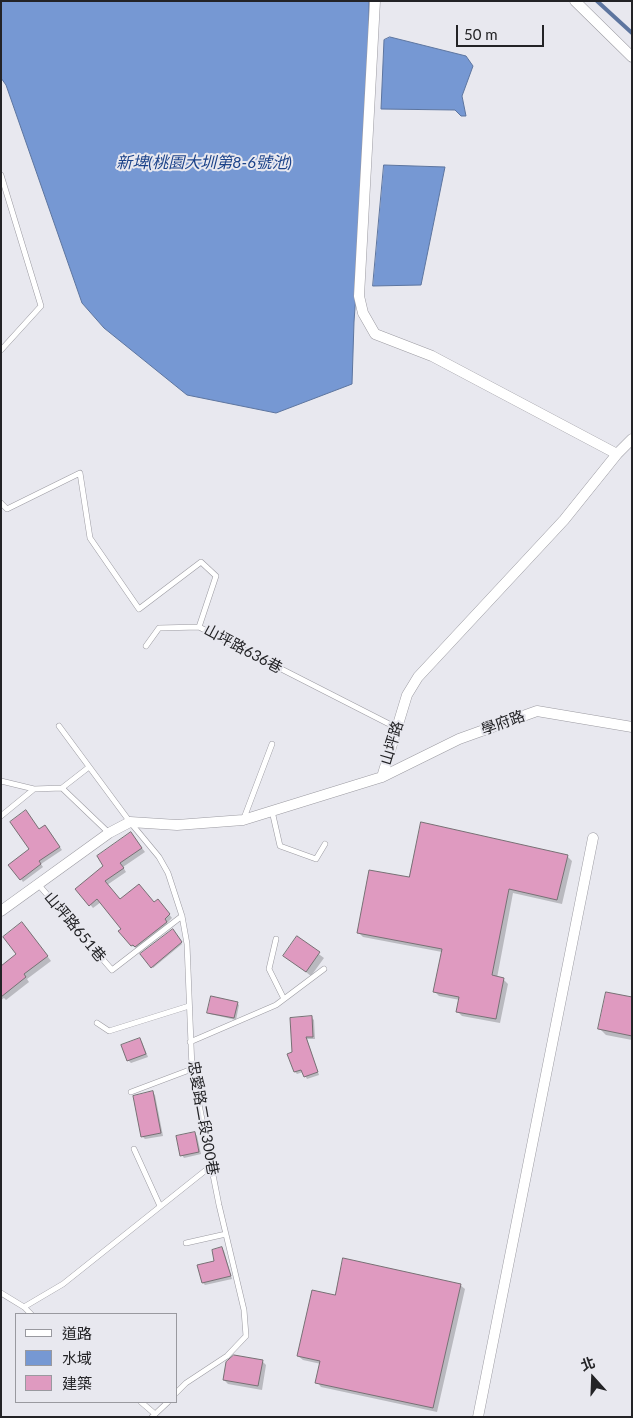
<!DOCTYPE html>
<meta charset="utf-8">
<style>
body{margin:0}
#map{position:relative;width:633px;height:1418px;overflow:hidden;background:#e8e8ef;font-family:Lato,"Noto Sans TC",sans-serif}
canvas{display:block}
.frame{position:absolute;inset:0;border:2px solid #232326;pointer-events:none}
.legend{position:absolute;left:15px;top:1313px;width:162px;height:90px;box-sizing:border-box;background:#e8e8ef;border:1px solid #99999f;margin:0;padding:6px 9px;list-style:none;font-size:15px;color:#232326}
.legend li{display:flex;align-items:center;gap:10px;height:25px}
.legend b{width:25px;border:1px solid #99999f}
.north{position:absolute;left:568px;top:1353px;width:50px;height:50px;-webkit-text-stroke:4px #e8e8ef;paint-order:stroke;rotate:340deg;font-size:14px;font-weight:700;line-height:20px;text-align:center;color:#232326}
.north::after{content:'';display:block;margin:auto;width:18px;height:22px;background:#232326;clip-path:polygon(50% 0,100% 100%,50% 72%,0 100%)}
.scale{position:absolute;left:456px;top:25px;width:88px;height:22px;box-sizing:border-box;border:2px solid #232326;border-top:0;padding-left:6px;font-size:15px;line-height:18px;white-space:nowrap;color:#232326;-webkit-text-stroke:4px #e8e8ef;paint-order:stroke}
</style>
<div id="map">
<canvas width="633" height="1418"></canvas>
<div class="frame"></div>
<ul class="legend">
<li><b style="height:6px;background:#fff"></b>道路</li>
<li><b style="height:14px;background:#7698d3"></b>水域</li>
<li><b style="height:14px;background:#df9ac0"></b>建築</li>
</ul>
<div class="north">北</div>
<div class="scale">50 m</div>
</div>
<script>
const context = document.querySelector('canvas').getContext('2d');
context.lineJoin = 'round';
function paint(path, color) {
  context.fillStyle = color;
  context.fill(path, 'evenodd');
}
function trace(path, color, width, dash) {
  context.strokeStyle = color;
  context.lineWidth = width;
  context.lineCap = dash ? 'butt' : 'round';
  context.setLineDash(dash || []);
  context.stroke(path);
}
function drawText(font, color, halo, rows, align = 'center') {
  context.font = font + ' Lato,"Noto Sans TC",sans-serif';
  context.lineWidth = 4;
  context.setLineDash([]);
  context.textBaseline = 'middle';
  context.strokeStyle = halo;
  context.fillStyle = color;
  for (const [text, x, y, turn = 0] of rows) {
    context.save();
    context.translate(x, y);
    context.rotate((+turn || 0) * Math.PI / 180);
    context.textAlign = isNaN(turn) ? turn : align;
    if (halo) context.strokeText(text, 0, 0);
    context.fillText(text, 0, 0);
    context.restore();
  }
}
const water = new Path2D(`
 M1,1H369L368,120L354,322L352,384L276,413L187,395L104,328L82,303L6,85L1,78Z
 M390,37L466,56L473,66L462,96L466,116H461L455,110L381,109L384,40Z
 M384,165L445,167L421,285L373,286Z`);
paint(water, '#7698d3');
trace(water, '#5d759f', 1);
paint(new Path2D(`
 M48,829L62,850L41,864L43,867L23,882L21,879L40,830Z
 M134,837L145,852L123,867L126,872L107,885L120,900L161,904L172,918L167,923L169,926L139,949L132,946L123,929L101,902L93,908L77,889L105,866Z
 M567,856L572,861L562,904L513,893L497,978L503,979L508,984L500,1023L462,1016L457,1011L460,1000L439,996L435,992L442,952L363,937L358,932L410,879Z
 M26,927L51,961L27,979L29,982L6,1000L4,998L1,1000V967L18,954Z
 M173,930L182,944L153,968L142,954Z
 M297,938L324,958L311,976L285,956Z
 M632,999V1040L606,1035L600,1029Z
 M237,1003L239,1005L236,1020L210,1014L208,1012Z
 M312,1018L314,1020L315,1039H307L319,1075L307,1079L303,1072L297,1074L295,1072L294,1053Z
 M139,1039L142,1042L148,1057L131,1063L128,1060Z
 M152,1092L155,1095L163,1136L145,1139L142,1136Z
 M195,1133L197,1136L201,1154L184,1158L182,1155Z
 M222,1248L224,1251L232,1279L205,1285L203,1283Z
 M460,1285L465,1289L437,1412L321,1387L317,1382L321,1364L303,1360L298,1356L336,1297Z
 M262,1361L266,1365L262,1390L228,1384L224,1380Z`), '#0003');
trace(new Path2D(`
 M597,1L632,33`), '#5d759f', 4);
const building = new Path2D(`
 M26,810L39,829L45,825L60,847L39,861L41,864L20,880L8,865L29,849L10,822Z
 M421,822L568,855L557,900L509,889L492,975L504,978L496,1019L456,1012L459,997L433,992L442,949L357,933L369,870L409,877Z
 M131,832L142,848L120,863L124,868L105,881L120,899L139,884L154,902L158,899L170,914L165,919L167,922L135,947L133,945L131,946L118,931L121,929L97,899L89,906L75,889L103,866L97,856Z
 M22,922L48,956L24,974L26,977L1,997V966L16,954L3,937Z
 M173,929L182,942L151,968L140,954Z
 M297,936L320,952L306,972L283,956Z
 M606,992L632,997V1036L598,1029Z
 M211,996L238,1002L234,1018L207,1013Z
 M312,1016L313,1037H306L318,1072L304,1077L301,1070L294,1072L287,1054L292,1052L290,1018Z
 M140,1038L146,1054L127,1061L121,1045Z
 M153,1091L161,1133L141,1137L133,1096Z
 M195,1132L199,1152L180,1156L176,1136Z
 M222,1247L231,1276L202,1283L197,1265L214,1261L212,1250Z
 M343,1258L461,1284L433,1408L315,1383L320,1361L297,1356L312,1290L335,1295Z
 M234,1355L263,1360L258,1386L223,1380L226,1362Z`);
paint(building, '#df9ac0');
trace(building, '#777074', 1);
const service = new Path2D(`
 M1,175L41,306L1,350
 M1,503L7,509L80,473L90,538L139,609L201,562L216,576L199,627L397,728
 M146,646L159,628L199,627
 M59,726L130,822L159,857L168,873L182,916L187,944L192,1069L219,1205L244,1310L246,1336L227,1356L186,1383L176,1393
 M1,781L34,789
 M62,788L89,767
 M272,811L280,846L316,859L325,844
 M1,816L34,789L62,788L109,833
 M244,818L272,744
 M38,884L112,970L182,916
 M276,939L269,969L284,999
 M97,1023L109,1031L189,1006
 M190,1042L276,1005L324,969
 M131,1092L192,1069
 M134,1149L160,1206
 M186,1243L226,1234
 M1,1293L24,1307L31,1314
 M24,1307L63,1284L211,1166
 M141,1402L155,1414
 M152,1417L168,1402`);
const minor = new Path2D(`
 M375,1L359,296L363,313L375,334L432,356L617,454
 M575,1L632,57
 M382,777L459,739L537,711L632,727
 M1,911L109,833L130,822L177,825L243,820L382,777L407,695L418,677L564,520L617,454L632,439
 M478,1417L593,838`);
trace(service, '#9b9aa1', 6);
trace(minor, '#9b9aa1', 11);
trace(service, '#fff', 5);
trace(minor, '#fff', 10);
drawText('15px', '#232326', '#e8e8ef', [
 ["山坪路636巷",243,649,28],
 ["學府路",503,723,-20],
 ["山坪路",392,743,-73],
 ["山坪路651巷",75,927,50],
 ["忠愛路二段300巷",203,1118,80]
]);
drawText('italic 16px', '#1c438a', '#e8e8ef', [
 ["新埤(桃園大圳第8-6號池)",204,163]
]);
</script>
